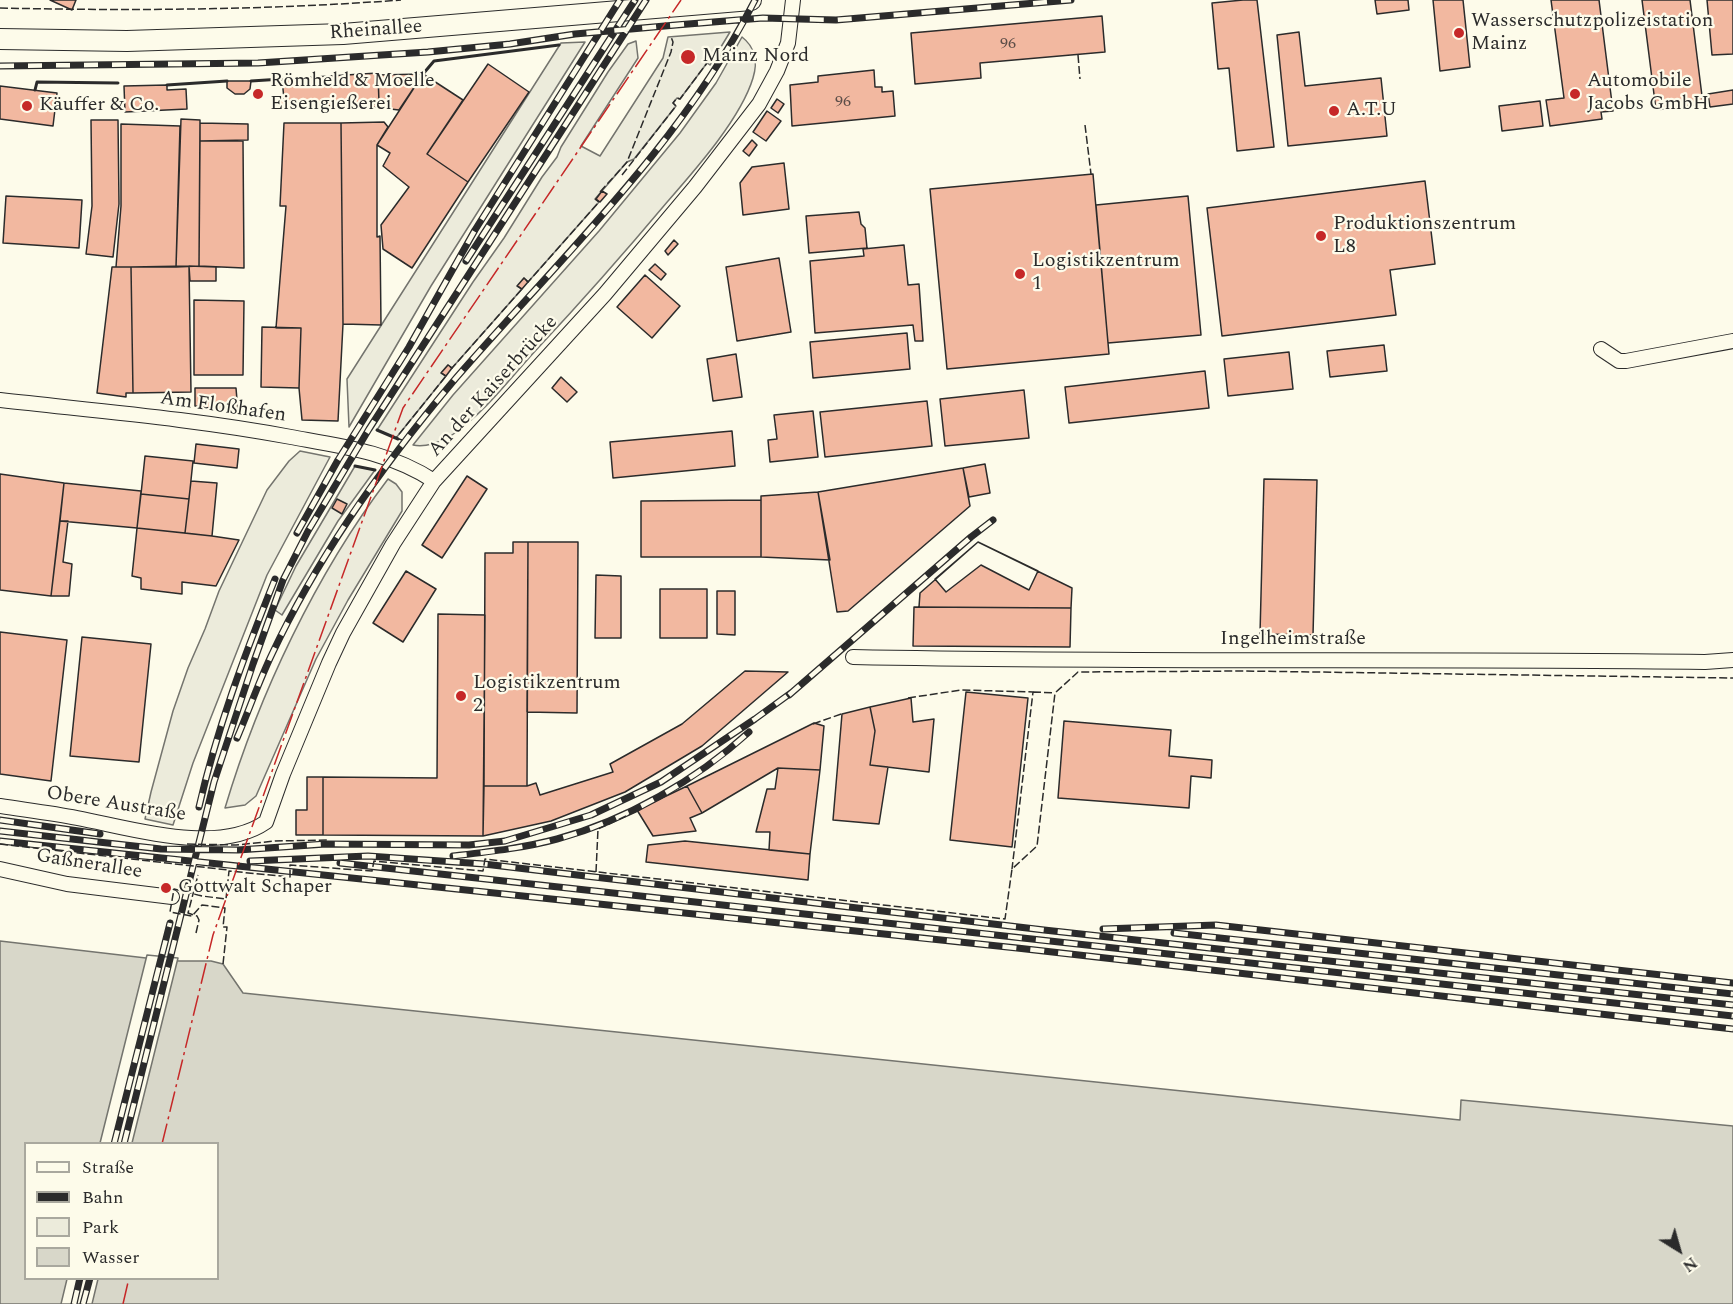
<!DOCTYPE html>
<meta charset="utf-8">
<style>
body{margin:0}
#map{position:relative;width:1733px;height:1304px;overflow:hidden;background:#fdfbea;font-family:Spectral,serif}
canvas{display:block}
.legend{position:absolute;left:24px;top:1142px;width:195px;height:138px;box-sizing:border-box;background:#fdfbea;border:2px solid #a9a89e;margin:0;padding:8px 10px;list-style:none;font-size:18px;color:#2b2b2b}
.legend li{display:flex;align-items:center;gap:12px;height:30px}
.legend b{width:30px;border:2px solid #a9a89e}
.north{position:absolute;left:1649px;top:1220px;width:60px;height:60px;-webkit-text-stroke:4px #fdfbea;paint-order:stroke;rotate:143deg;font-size:16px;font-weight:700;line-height:24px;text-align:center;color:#2b2b2b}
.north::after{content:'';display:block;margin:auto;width:21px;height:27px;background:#2b2b2b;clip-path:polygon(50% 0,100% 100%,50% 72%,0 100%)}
</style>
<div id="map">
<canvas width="1733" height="1304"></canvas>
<ul class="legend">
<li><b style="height:8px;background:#fdfbea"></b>Straße</li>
<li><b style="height:8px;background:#2b2b2b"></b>Bahn</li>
<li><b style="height:16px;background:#ecebdb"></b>Park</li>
<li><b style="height:16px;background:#d8d7c9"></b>Wasser</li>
</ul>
<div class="north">N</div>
</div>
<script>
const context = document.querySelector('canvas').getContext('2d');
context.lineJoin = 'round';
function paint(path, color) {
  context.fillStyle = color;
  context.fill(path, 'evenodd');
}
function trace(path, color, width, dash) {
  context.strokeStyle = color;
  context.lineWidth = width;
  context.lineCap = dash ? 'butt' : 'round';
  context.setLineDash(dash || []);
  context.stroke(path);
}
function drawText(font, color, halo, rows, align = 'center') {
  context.font = font + ' Spectral,serif';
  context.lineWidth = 4.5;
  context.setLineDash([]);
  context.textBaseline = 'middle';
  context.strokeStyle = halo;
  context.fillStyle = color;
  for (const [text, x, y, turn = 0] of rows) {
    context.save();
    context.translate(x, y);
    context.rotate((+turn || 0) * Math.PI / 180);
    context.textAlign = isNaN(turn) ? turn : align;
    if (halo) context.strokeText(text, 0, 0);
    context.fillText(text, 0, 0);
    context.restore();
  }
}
const green = new Path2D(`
 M730,32L710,65L707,63L680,99L677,98L673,103L676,106L634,159L627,162L595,199L599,202L528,282L524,278L518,286L522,289L452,368L448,365L442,372L446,376L396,438L377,430L473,282L504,238L542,177L557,157L561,147L608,72L628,44L636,41L638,58L581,146L600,156L663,58L668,37Z
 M742,37C755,47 758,62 753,78C741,118 696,169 668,201C626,251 583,300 538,348C511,377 485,413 452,435C441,442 425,448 413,445L453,395L599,231L680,133L716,83Z
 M585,42L431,286L349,427L347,379L561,43Z
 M300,451L330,457L267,575L193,763L173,825L145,819L151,792L173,711L188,668L205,629L219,591L267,490L289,461Z
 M355,466L375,470L338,521L282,615L275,610L296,566Z
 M388,479L396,484L402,492V511L348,600L316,659L256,796L245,805L225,808C259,694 316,574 388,479Z`);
paint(green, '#ecebdb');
trace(green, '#74746e', 1.5);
const water = new Path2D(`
 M0,941L146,958L179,961H211L223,964L243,993L1460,1120L1461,1100L1733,1126V1304H0ZM26,1144H218V1278H26Z`);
paint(water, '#d8d7c9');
trace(water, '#74746e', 1.5);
const pier = new Path2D(`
 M147,955L178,958L132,1143H100Z
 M67,1279H98L92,1304H61Z`);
paint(pier, '#fdfbea');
trace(pier, '#74746e', 1.5);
const building = new Path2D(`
 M50,0H76L72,10Z
 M1243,0H1257L1274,147L1237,151L1229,68L1218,69L1212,3Z
 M1375,0H1408L1409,10L1377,14Z
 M1433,0H1463L1470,67L1440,71Z
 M1551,0H1599L1613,111L1601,112L1602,119L1550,126L1546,100L1564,98Z
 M1642,0H1690L1703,104L1656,110Z
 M1707,0H1733V54L1712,55Z
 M1102,16L1105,52L980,63L981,78L915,84L911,33Z
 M1299,32L1305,86L1381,78L1387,136L1288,146L1277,35Z
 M488,64L529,92L468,182L427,154Z
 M874,70L875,87H882V92L893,91L895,116L792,126L790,85L818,82V76Z
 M378,73L379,103L277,109L276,100L284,99L282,79Z
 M423,74L463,100L427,154L468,182L412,268L383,249L381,225L409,187L383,166L390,153L377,145Z
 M423,74L399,110L373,107V104L379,103L378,75Z
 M227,81H251L250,89L244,94H235L227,88Z
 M167,85V90L186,89L187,109L125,112L124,86Z
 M0,86L57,93L53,126L0,119Z
 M1733,90V104L1710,107L1708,94Z
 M777,99L784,104L778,113L771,108Z
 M1540,101L1543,126L1502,131L1499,106Z
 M767,111L781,121L766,141L753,132Z
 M181,119L200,120L199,266L176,267Z
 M91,120H118L119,204L113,257L86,254L92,206Z
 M384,122L388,127L377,145V237L380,236L381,325L343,324L341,123Z
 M200,123L248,124V140L200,141Z
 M284,123H341L343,324L338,421L302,420L299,388L301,328H276L286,206H280Z
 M121,124L180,126L176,267H116L121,206Z
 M752,140L757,145L749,156L743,151Z
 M200,141H243L244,268L199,266Z
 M784,163L789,209L743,215L740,183L752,167Z
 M1093,174L1109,354L947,369L930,189Z
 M1425,181L1435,264L1390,270L1396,315L1222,336L1207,208Z
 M602,191L607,194L600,202L596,199Z
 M6,196L82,200L79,248L3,243Z
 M1188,196L1201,335L1108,343L1096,205Z
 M859,212L861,224L865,228L867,248L809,253L806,216Z
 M674,240L678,244L668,255L665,251Z
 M904,245L908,285L919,284L923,341H915L913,325L815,333L810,261L864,256L863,249Z
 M779,258L791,332L737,341L726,267Z
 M655,264L666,274L661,280L649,270Z
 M189,266L216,267V281H190Z
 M189,266L191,392L133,393L131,267Z
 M112,267H131L133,393H126V397L97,393Z
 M645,275L680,306L652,338L617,307Z
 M524,278L528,282L522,289L517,286Z
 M194,300L244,301L243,375H194Z
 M262,327L301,328L299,388L261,387Z
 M907,333L910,369L813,378L810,342Z
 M1384,345L1387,371L1330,377L1327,351Z
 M1289,352L1293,389L1228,396L1224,359Z
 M736,354L742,397L713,401L707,359Z
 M448,365L452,368L446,376L441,373Z
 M1205,371L1209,408L1069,423L1065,387Z
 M561,377L577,392L567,402L552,388Z
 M195,388H236L238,412L195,406Z
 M1024,390L1029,438L945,446L940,399Z
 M927,401L932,446L825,457L820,412Z
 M813,411L818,457L770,462L768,440L777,439L774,415Z
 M732,431L735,466L613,478L610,442Z
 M196,444L239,449L237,468L194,463Z
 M145,456L193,461L189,499L141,494Z
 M985,464L990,493L969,497L963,468Z
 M963,468L970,506L848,611L837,612L818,492Z
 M0,474L64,483L51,596L0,590Z
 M467,476L487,489L442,558L422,545Z
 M1264,479L1317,480L1313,635L1260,634Z
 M191,481L217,483L212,536L185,533Z
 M64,483L141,491L137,528L60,521Z
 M818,492L830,560L761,557V496Z
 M141,494L189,499L185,533L137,528Z
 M337,499L347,504L342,514L332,508Z
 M761,500V557H641V501Z
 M60,521H68L63,562L72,564L69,596H51Z
 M137,528L212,536L239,540L216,586L182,582V594L141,589V578L132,576Z
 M513,542H528L527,786H484L485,553H513Z
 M528,542H578L577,713L527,712Z
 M978,542L1038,571L1029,590L981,565L946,592L935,579Z
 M978,542L1072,588L1071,608L919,607L920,593Z
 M406,571L436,589L403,642L373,623Z
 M596,575L621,576V638H595Z
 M660,589H707V638H660Z
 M717,591H735V635L717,634Z
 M914,607L1071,608L1070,647L913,646Z
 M438,614L485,615L483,836L323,835V777L437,778Z
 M0,632L67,640L51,781L0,774Z
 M82,637L151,644L139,762L70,756Z
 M745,671L788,672L702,746L625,792L551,821L483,836L484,786H527L536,783L540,795L613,772L610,764L682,724Z
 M966,692L1028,698L1012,847L950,840Z
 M911,698L913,722L934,719L929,772L870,765L875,731L870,707Z
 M870,707L875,731L870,765L888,767L879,824L833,820L842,714Z
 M1064,721L1171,730L1169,756L1212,760L1211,778L1191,776L1189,808L1058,798Z
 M814,723L824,726L820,770L778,768L702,813L687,786Z
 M778,768L820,770L810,854L769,850L770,832H756L767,789H775Z
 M307,777H323V835H296V810H307Z
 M687,786L702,813L690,818L696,831L653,836L637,810Z
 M685,841L810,854L808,880L646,862L648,845Z`);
paint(building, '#f2b8a0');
trace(building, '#2b2b2b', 1.5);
const minor = new Path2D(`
 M1601,349L1619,361H1626L1733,341
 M0,400C97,411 195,419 291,437C341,446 390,452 434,481
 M853,657C1137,663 1421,658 1705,662L1733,660
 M0,806C26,810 52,813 77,818C131,828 217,856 266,822L283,774L329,663L343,633L393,544L434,481L605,294L695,187L759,104L777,71L788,43L793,0
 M0,869L67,884L172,897`);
const secondary = new Path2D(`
 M0,39L127,41L343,34L751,0`);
trace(minor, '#2b2b2b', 16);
trace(secondary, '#2b2b2b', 22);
trace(minor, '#fdfbea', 14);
trace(secondary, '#fdfbea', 20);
const rail = new Path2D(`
 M0,66L258,63L428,52L510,44L575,34L676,25L763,18L836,20L1071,0
 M466,261L635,0
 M297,533L338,460L409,347L475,230L620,0
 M789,695L971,537L993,520
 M237,738C249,710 259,681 272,654C319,554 385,462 456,378C561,257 681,145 755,0
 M199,807C217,728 245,654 275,579
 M0,820L100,834
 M0,831L161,849L238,850L326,844L469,845L505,841L591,815L661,782L755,719L795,690
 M0,841L1017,948L1733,1029
 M453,856C487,852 524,848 557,839C627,820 696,780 749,732
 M250,861L368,856L484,864L1044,930L1733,1005
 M340,863L1733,1016
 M1103,929L1216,925L1733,983
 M1174,933L1733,994
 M114,1144L170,923
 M124,1144L214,782L253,664L283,580L308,531L369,429L646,0
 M74,1304L80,1278
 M83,1304L90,1278`);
trace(rail, '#2b2b2b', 7);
trace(rail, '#fdfbea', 4.5, [14]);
trace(new Path2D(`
 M0,8C133,11 268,10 401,0
 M1078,55L1080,79
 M1085,125L1091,174
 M622,175L676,106L673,103L677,98L680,99L707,63
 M600,192L627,162L671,52L673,42L671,37
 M526,280L528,282L599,202L595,199
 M450,367L452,368L522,289L519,287
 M402,440L396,438L446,376L443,374
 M1033,692L1055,693
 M908,698L961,690L1033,692L1012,869
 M813,724L844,713
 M0,844L228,870
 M187,844L236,845L275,841L328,840
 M596,872L598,829L641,809
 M196,933L199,920L197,916L188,913L198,875
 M223,964L227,927H223L225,908L202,905L192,916L170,912L174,889L202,896L226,899L229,871L290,877V865L372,871L374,861L483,871L485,859L1005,919L1012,869L1037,846L1055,693L1078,672L1245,671L1733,678`), '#2b2b2b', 1.5, [8, 3]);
trace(new Path2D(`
 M423,74L434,61L559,45
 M251,81L282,79
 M167,85L227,81
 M35,90L37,82L118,83
 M377,430L398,439
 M355,466L375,470`), '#2b2b2b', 3);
trace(new Path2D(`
 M162,1144L213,935L403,408L681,0
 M123,1304L129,1278`), '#c62828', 1.5, [21, 4.5, 3, 4.5]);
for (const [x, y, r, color] of [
 [1459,33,6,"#c62828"],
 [688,57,8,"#c62828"],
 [258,94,6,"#c62828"],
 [1575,94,6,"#c62828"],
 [27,106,6,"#c62828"],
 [1334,111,6,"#c62828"],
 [1321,236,6,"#c62828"],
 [1020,274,6,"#c62828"],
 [461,696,6,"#c62828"],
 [166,888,6,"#c62828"]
]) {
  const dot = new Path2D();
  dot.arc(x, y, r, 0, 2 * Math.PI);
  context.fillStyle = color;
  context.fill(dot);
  trace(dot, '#fdfbea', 2);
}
drawText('16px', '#5d4e48', null, [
 ["96",1008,45],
 ["96",843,103]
]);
drawText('20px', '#2b2b2b', '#fdfbea', [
 ["Wasserschutzpolizeistation",1471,22],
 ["Mainz",1471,45],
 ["Mainz Nord",702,57],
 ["Römheld & Moelle",270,82],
 ["Eisengießerei",270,105],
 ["Automobile",1587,82],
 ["Jacobs GmbH",1587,105],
 ["Käuffer & Co.",39,106],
 ["A.T.U",1346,111],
 ["Produktionszentrum",1333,225],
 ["L8",1333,248],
 ["Logistikzentrum",1032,262],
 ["1",1032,285],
 ["Logistikzentrum",473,684],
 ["2",473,707],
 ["Gottwalt Schaper",178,888]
], 'left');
drawText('20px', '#2b2b2b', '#fdfbea', [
 ["Rheinallee",376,31,-4],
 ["An der Kaiserbrücke",494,387,-48],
 ["Am Floßhafen",223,408,8],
 ["Ingelheimstraße",1293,640],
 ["Obere Austraße",116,805,9],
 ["Gaßnerallee",89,865,9]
]);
</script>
